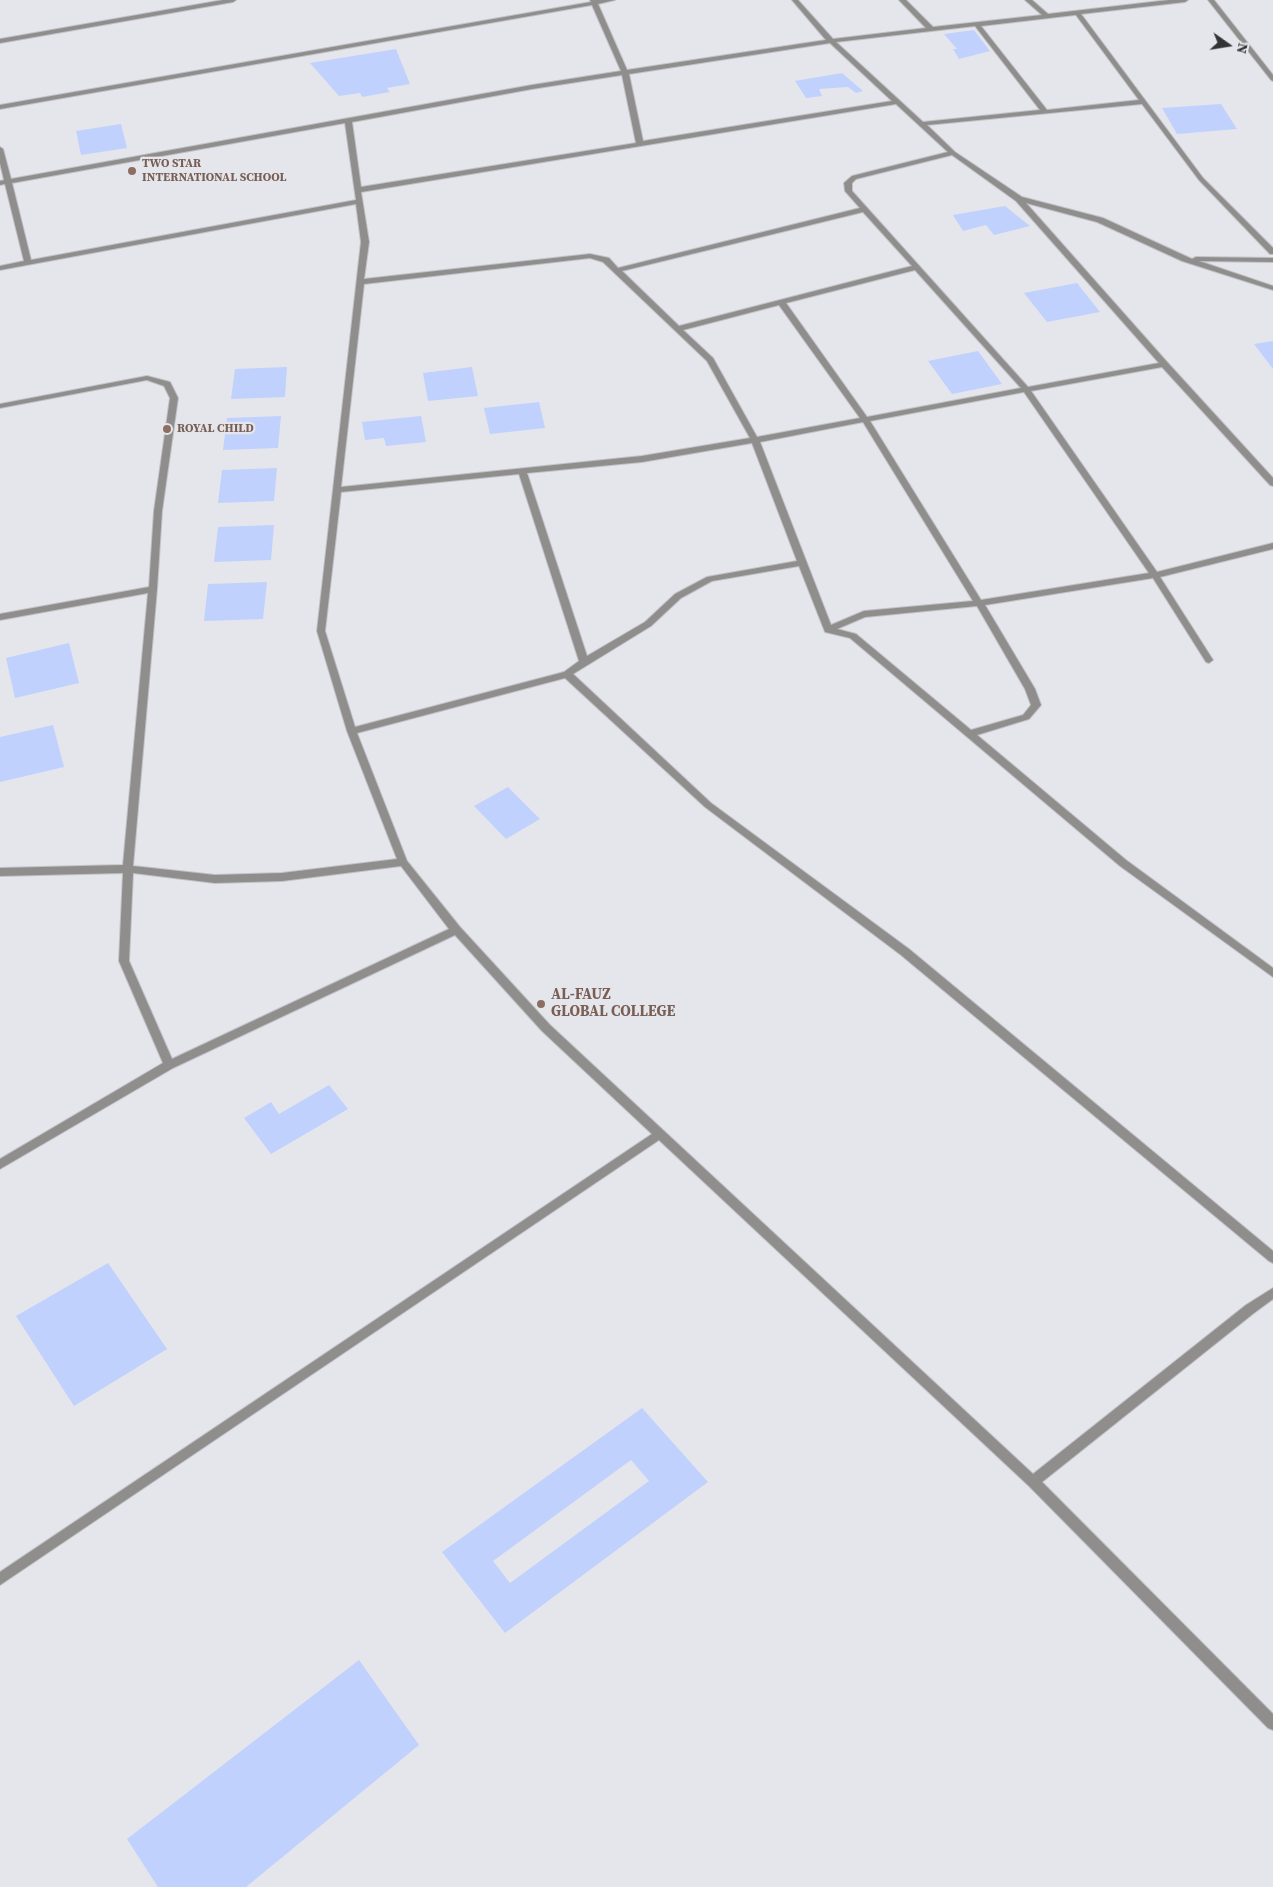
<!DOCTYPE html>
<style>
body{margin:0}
#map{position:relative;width:1273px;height:1887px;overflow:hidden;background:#e4e6eb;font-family:"Source Serif 4",serif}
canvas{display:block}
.north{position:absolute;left:1203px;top:20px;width:50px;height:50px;-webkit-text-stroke:4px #e4e6eb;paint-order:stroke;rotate:103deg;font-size:14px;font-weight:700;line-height:20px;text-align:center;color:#323335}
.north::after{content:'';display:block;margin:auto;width:18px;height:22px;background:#323335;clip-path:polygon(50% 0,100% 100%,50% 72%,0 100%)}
</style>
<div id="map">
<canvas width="1273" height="1887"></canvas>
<div class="north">N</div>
</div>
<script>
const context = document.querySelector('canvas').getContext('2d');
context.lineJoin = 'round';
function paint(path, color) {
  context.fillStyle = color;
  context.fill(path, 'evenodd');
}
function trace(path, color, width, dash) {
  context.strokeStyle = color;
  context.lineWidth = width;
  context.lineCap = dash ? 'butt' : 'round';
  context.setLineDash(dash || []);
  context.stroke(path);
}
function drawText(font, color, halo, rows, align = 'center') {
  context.font = font + ' "Source Serif 4",serif';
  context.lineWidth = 4.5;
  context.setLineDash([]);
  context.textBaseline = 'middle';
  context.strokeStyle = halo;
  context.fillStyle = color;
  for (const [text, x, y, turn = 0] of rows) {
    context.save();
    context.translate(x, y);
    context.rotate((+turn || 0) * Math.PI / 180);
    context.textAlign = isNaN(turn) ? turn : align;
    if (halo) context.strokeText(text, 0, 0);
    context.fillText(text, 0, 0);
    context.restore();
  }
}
paint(new Path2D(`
 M974,30L990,51L959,59L953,49H957L944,34Z
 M396,49L410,84L387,88L390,92L362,97L360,93L339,96L310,63Z
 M842,73L863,91L856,93L848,87L819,89L822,96L806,98L795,81Z
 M1221,104L1237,129L1177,134L1162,108Z
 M121,124L127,148L81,155L76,131Z
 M1005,206L1030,226L994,235L986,225L963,231L953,215Z
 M1077,283L1100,312L1047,322L1024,293Z
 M1273,341V369L1254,344Z
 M978,351L1002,384L952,394L928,361Z
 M287,367L285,397L231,399L235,369Z
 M472,367L478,396L428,401L423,373Z
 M539,402L545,428L490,434L484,408Z
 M281,416L278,448L223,450L227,418Z
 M421,416L426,442L386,446L384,438L365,440L362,422Z
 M277,468L274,501L218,503L222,470Z
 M274,525L271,560L214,562L218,527Z
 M267,582L263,619L204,621L208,584Z
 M69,643L79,683L15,698L6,658Z
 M53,725L64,767L0,782V737Z
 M508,787L540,819L506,839L474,806Z
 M329,1085L348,1109L271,1154L244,1118L271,1102L279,1114Z
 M108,1263L167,1349L74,1406L16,1316Z
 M642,1408L708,1482L505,1633L442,1552ZM631,1460L649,1481L510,1583L493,1561Z
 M359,1660L419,1745L246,1887H158L127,1839Z`), '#c1d1fd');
const minor = new Path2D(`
 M223,0H236L233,2L0,43V39Z
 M590,0H615L598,4L627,70L826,40L792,0H798L833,39L926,28L899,0H906L933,27L1042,15L1025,0H1032L1048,14L1169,0H1188L1185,2L1081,14L1203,178L1273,248V254H1270L1199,180L1142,104L927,125L955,152L1022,197L1103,218L1192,259L1196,257L1273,258V262L1199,261L1273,286V290L1182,261L1097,222L1026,203L1167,362L1273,478V486L1270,485L1162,367L1031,391L1157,572L1273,543V549L1160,577L1213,660L1209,663L1206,662L1153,578L985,605L1035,689L1041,705L1029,719L977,735L1126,860L1273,968V977L1120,866L850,638L825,632L799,566L712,581L681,598L651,626L573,674L711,803L909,949L1273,1251V1263L1269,1261L901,955L705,807L565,678L357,733L407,861L460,927L550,1025L1033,1474L1246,1305L1273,1288V1299L1254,1313L1042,1482L1273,1714V1730L1268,1728L1029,1486L659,1140L0,1585V1572L652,1134L542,1031L455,935L173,1068L0,1169V1159L163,1063L119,961L123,873L0,876V868L123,865L148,593L0,620V614L149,587L154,511L170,398L164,386L147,380L0,408V404L147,376L170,382L178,398L162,511L157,589L133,866L215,875L282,873L397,859L347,731L317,631L361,242L356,204L0,270V266L24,261L5,184L0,185V181L4,180L0,163V147L3,149L11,179L532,85L621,71L592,5L0,109V105L591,2ZM1075,15H1076L1139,100L1047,110L981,26ZM975,26L1040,110L923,122L836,42ZM830,43L892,101L643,141L629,74ZM622,75L636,143L361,187L352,122L532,89ZM896,104L948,152L852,176L844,183L845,191L860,208L618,268L609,258L590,254L364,279L369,242L361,192ZM345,123L356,200L31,260L12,183ZM952,155L1016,201L1159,363L1028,387L852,191V183L856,179ZM863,212L912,266L679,326L622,271ZM590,258L603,262L707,361L750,438L642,456L341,487L364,284ZM915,270L1021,388L867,417L786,303ZM779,305L860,418L757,437L713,358L683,330ZM1024,392L1149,573L981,600L870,421ZM863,422L973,601L864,611L831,625L760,442ZM752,443L797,561L707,577L675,594L645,622L587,656L527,473L642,462ZM519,474L579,661L564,672L355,727L325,631L341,492ZM977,606L1025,689L1031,705L1023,715L971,730L856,634L837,629L865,617ZM401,866L449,929L172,1059L129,961L133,873L215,883L282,881Z
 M1208,0H1214L1273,75V81L1271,80Z`);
trace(minor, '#c0c2c7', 2);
paint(minor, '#8f8e8c');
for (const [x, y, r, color] of [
 [132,171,5,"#8d6e63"],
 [167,429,5,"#8d6e63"],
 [541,1004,5,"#8d6e63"]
]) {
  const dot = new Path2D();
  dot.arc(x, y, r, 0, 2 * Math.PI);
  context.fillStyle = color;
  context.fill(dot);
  trace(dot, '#e4e6eb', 2);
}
drawText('bold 12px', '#785e54', '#e4e6eb', [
 ["TWO STAR",142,164],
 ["INTERNATIONAL SCHOOL",142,178],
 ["ROYAL CHILD",177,429]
], 'left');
drawText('bold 15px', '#785e54', '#e4e6eb', [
 ["AL-FAUZ",551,995],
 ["GLOBAL COLLEGE",551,1012]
], 'left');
</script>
